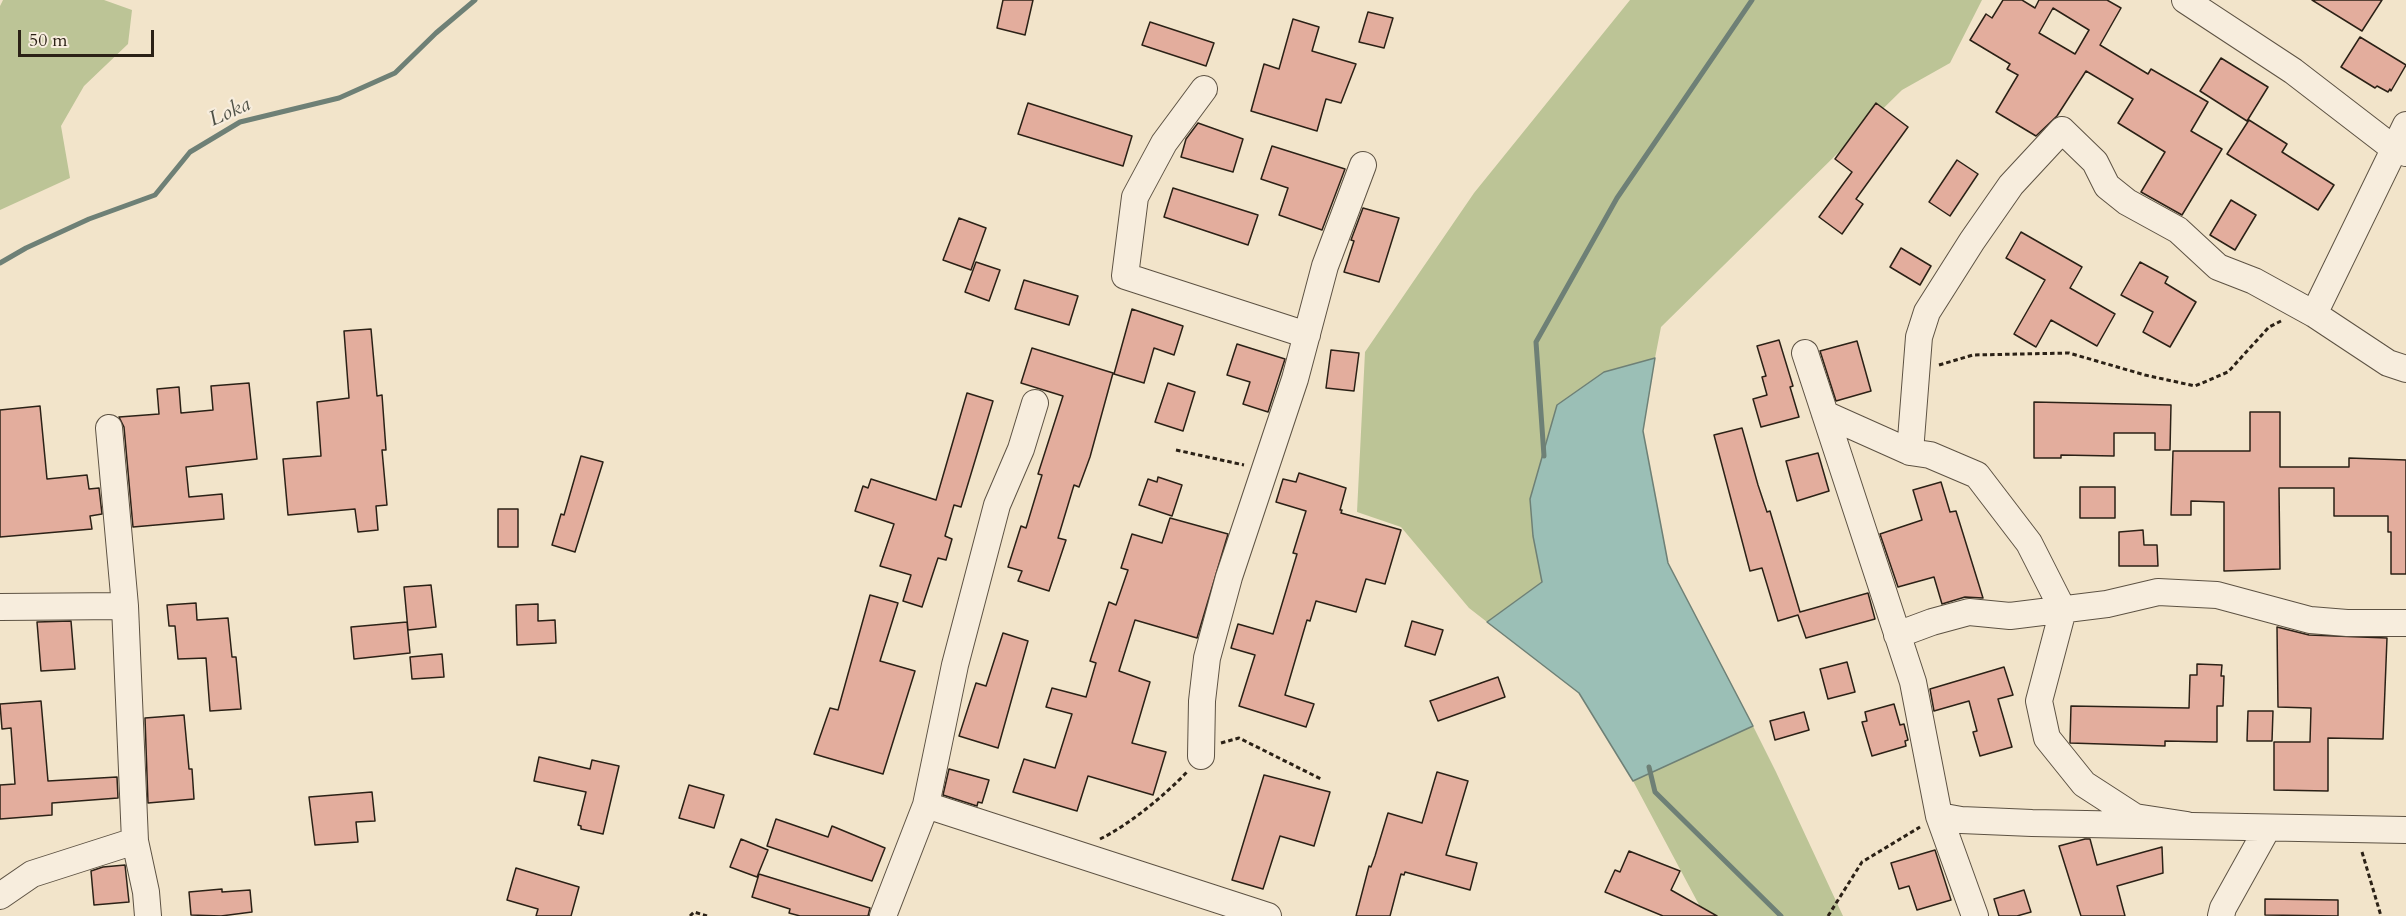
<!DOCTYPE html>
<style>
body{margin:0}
#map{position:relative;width:2406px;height:916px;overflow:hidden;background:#f2e4ca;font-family:Cardo,serif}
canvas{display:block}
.scale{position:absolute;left:18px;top:30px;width:136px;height:27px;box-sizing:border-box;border:3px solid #2b2116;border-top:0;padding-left:8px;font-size:18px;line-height:21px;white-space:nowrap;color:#2b2116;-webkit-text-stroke:4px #f7eddd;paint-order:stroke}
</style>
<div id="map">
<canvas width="2406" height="916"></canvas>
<div class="scale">50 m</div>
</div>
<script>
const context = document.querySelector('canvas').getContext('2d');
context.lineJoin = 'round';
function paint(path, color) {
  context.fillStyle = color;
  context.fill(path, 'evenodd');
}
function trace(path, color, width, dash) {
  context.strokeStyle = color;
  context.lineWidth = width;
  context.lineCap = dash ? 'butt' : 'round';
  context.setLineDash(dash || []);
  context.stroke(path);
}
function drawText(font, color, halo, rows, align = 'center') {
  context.font = font + ' Cardo,serif';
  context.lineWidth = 4.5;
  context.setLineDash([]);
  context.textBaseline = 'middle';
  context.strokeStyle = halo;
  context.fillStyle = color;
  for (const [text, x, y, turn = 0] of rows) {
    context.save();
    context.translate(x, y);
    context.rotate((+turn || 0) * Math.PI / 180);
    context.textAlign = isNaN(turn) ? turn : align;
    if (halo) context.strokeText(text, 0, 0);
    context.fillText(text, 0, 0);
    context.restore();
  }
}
paint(new Path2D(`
 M3,0H104L132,10L128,44L84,86L61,126L70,178L0,210V6Z
 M1630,0H1982L1950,63L1902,90L1661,327L1655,358L1604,372L1533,536L1542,582L1487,622L1469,608L1401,527L1357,512L1365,352L1474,193Z
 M1753,726L1776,772L1843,916H1705L1633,781Z`), '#bcc496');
const water = new Path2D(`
 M1655,358L1643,431L1668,563L1753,726L1633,781L1579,693L1487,622L1542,582L1533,536L1530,499L1557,405L1604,372Z`);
paint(water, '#9bbfb6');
trace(water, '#6e8076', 1.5);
trace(new Path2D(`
 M0,263L26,248L89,219L155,195L190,152L240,122L339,98L395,73L436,33L475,0
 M1544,456L1536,342L1617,198L1752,0
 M1649,767L1655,792L1781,916`), '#6e8076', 5);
const building = new Path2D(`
 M1003,0H1033L1025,35L997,28Z
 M2003,0H2022L2035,8L2039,0H2107L2121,8L2100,45L2148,74L2151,69L2208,102L2191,131L2222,149L2182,215L2141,192L2165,152L2118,123L2133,99L2086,71L2057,116L2036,136L1996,112L2018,75L2007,69L2010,64L1970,40L1986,14L1992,18ZM2053,8L2089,30L2075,54L2039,33Z
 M2312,0H2382L2362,31Z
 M1368,12L1393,18L1384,48L1359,42Z
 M1293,19L1319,27L1312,51L1356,64L1341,103L1326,99L1317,131L1251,111L1264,64L1279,69Z
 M1150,22L1214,43L1206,66L1142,45Z
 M2360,37L2406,65L2391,91L2390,89L2388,92L2377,86L2375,88L2341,67Z
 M2221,58L2268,87L2247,121L2200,91Z
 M1028,103L1132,136L1123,166L1018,134Z
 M1876,103L1908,127L1856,199L1863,204L1842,234L1819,217L1852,172L1835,159Z
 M2249,120L2287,144L2282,152L2334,185L2318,210L2227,154Z
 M1198,123L1243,139L1233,172L1181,157L1186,139Z
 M1272,146L1345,169L1322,230L1279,215L1288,188L1261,179Z
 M1957,160L1978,174L1950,216L1929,202Z
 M1173,188L1258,215L1248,245L1164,217Z
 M2231,200L2256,215L2235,250L2210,235Z
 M1363,208L1399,218L1379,282L1344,272L1354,241L1351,240Z
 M959,218L986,228L971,270L943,260Z
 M2021,232L2082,267L2070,288L2115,314L2097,346L2051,320L2036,347L2014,334L2045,280L2006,258Z
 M1901,248L1931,266L1920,285L1890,267Z
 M976,262L1000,270L989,301L965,292Z
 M2140,262L2168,277L2165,283L2196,302L2170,347L2143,332L2153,312L2121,295Z
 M1024,280L1078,296L1069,325L1015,309Z
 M1132,309L1183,326L1174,355L1154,348L1144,383L1114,374Z
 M371,329L377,396L382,395L386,450H382L387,505L376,506L378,530L358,532L355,509L288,515L283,459L321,456L317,402L349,398L344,331Z
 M1779,340L1793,386L1790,387L1799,417L1761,427L1753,399L1767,395L1762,377L1766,376L1757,346Z
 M1857,341L1871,391L1836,401L1820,351Z
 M1237,344L1285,359L1268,412L1243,404L1250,382L1227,375Z
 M1032,348L1113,373L1090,457L1079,487L1074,485L1058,538L1066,540L1049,591L1018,581L1022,571L1008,567L1021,526L1026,528L1042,475L1038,474L1063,396L1021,383Z
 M1331,350L1359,353L1354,391L1326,388Z
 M249,383L257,459L186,467L189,497L222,494L224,519L133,527L124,427L119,417L159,414L157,389L179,387L181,413L213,410L211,386Z
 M1168,383L1195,392L1183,431L1155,422Z
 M967,393L993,401L961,507L954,505L945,536L952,539L946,560L938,558L922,607L903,601L911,575L880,566L894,524L855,511L863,486L868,488L871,479L936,500Z
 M2034,402L2171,405L2170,450H2155V433H2114V456L2061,455V458H2034Z
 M40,406L47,479L87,475L89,489L99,488L102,514L90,516L92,529L0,537V410Z
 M2250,412H2280V467H2349V458L2406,460V574H2391V532H2388V516H2334V488H2279L2280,569L2224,571V502L2191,501V515H2171L2173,451H2250Z
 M1742,428L1758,485L1767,512L1770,511L1800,612L1868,593L1875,619L1806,638L1798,615L1778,621L1762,568L1750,571L1714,435Z
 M1818,453L1829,491L1797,501L1786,461Z
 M581,456L603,462L575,552L552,545L561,514L564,515Z
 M1299,473L1346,488L1340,510H1342L1341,513L1401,530L1385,584L1366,579L1356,612L1316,601L1310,621L1307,620L1285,695L1314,704L1306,727L1239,706L1255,655L1231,648L1238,624L1273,634L1297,554L1293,553L1306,511L1276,502L1283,479L1296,482Z
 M1158,477L1182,485L1172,516L1139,505L1148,479L1157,482Z
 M1941,482L1950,512L1956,511L1983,598L1965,597L1942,604L1934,577L1898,587L1880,534L1922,520L1913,490Z
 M2080,487H2115V518H2080Z
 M498,509H518V547H498Z
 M1170,518L1228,534L1197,638L1135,620L1119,671L1150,682L1132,743L1166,752L1153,795L1088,776L1077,811L1013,792L1024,759L1055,768L1072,714L1046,707L1052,688L1086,697L1096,663L1090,661L1109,602L1116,605L1128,570L1121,568L1132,534L1162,543Z
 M2143,530L2144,545H2157L2158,566H2119V532Z
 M431,585L436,627L408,630L404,587Z
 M870,595L898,603L880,661L915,671L883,774L814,754L830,708L838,710Z
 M196,603L197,620L228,618L232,657H236L241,709L210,711L206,658L178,659L175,626H169L167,605Z
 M538,604V621L555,620L556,643L517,645L516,605Z
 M71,621L75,669L41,671L37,622Z
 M1412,621L1443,630L1435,655L1405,646Z
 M407,622L410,653L354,659L351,627Z
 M2277,627L2309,635L2387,638L2383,739L2328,738V791L2274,790V742H2310L2311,708L2278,707Z
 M1003,633L1028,641L998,748L959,736L976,683L986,686Z
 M442,654L444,677L412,679L410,657Z
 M1847,662L1855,692L1828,699L1820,669Z
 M2197,664L2222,665L2221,676H2224L2223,706H2217V742L2165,741V746L2070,743L2071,706L2189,708L2190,675H2197Z
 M2004,667L2013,695L1998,699L2012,747L1980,756L1973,732L1977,731L1969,701L1934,711L1930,689Z
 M1498,677L1505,697L1438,721L1430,701Z
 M41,701L48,781L117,777L118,798L52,803V815L0,819V785L15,784L11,728L2,729L0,704Z
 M1894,704L1900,725L1904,724L1908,740L1905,741L1906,746L1872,756L1862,722L1867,721L1865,712Z
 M2248,711H2273L2272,741H2247Z
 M1804,712L1809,730L1775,740L1770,721Z
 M184,715L189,769H192L194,799L148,803L145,718Z
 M539,757L590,769L592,760L619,766L603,834L581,829V826L578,825L586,792L534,781Z
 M949,769L989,780L982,803L978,802L977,806L943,795Z
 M1437,772L1468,781L1446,855L1477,863L1470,890L1405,872L1404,875L1401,874L1390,916H1356L1369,866L1371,867L1375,856L1388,813L1422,823Z
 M1264,775L1330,792L1314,846L1280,836L1263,889L1232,880Z
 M689,785L724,795L714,828L679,818Z
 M372,792L375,821L356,822L358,842L315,845L309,797Z
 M776,819L828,837L832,826L885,848L872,881L767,846Z
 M741,839L768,850L757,877L730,867Z
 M2085,839H2090L2097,865L2162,847L2163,873L2117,886L2125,916H2081L2059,846Z
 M1935,850L1951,900L1917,910L1909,886L1899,889L1891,863Z
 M1629,851L1680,871L1671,890L1717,916H1663L1605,892L1615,870L1620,872Z
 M125,865L129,902L94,905L91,871L103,867Z
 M516,868L579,887L571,916H536L538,909L507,900Z
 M759,874L870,908L868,916H800L789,913L790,909L752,897Z
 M222,889V892L250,890L252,912L221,916L191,915L189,892Z
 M2024,890L2031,912L2017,916H1999L1994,899Z
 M2265,899L2338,900V916L2265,915Z`);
paint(building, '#e3ad9d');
trace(building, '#2b2116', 1.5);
const minor = new Path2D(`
 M2185,0L2293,71L2393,148L2406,153
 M1204,89L1164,143L1135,197L1125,276L1307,335
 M2314,314L2406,125
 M1805,353L1913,682L1939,816L1975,916
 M1825,414L1910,452L1930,455L1977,475L2029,543L2063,610L2039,701L2047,738L2084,784L2135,817L2187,825
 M109,428L125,606L135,841L146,892L148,916
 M1910,452L1919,337L1927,312L1972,241L2011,185L2062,130L2095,162L2107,186L2127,202L2178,230L2218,267L2254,281L2314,314L2388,363L2406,369
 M0,607L125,606
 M1897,635L1932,622L1969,612L2010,616L2107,604L2158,592L2217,595L2310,620L2347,623H2406
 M1201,756L1202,701L1207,658L1229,577L1295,379L1325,266L1363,165
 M926,805L1268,916
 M1939,816L1961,820L2032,823L2406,830
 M0,896L32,874L135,841
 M883,916L926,805L955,665L997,505L1021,449L1035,403
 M2221,916L2223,908L2267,829`);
trace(minor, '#5d5243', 28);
trace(new Path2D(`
 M1939,365L1973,355L2069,353L2145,375L2195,386L2228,372L2269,327L2281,321
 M1176,450L1244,465
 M1221,743L1239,738L1321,779
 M1100,839C1129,825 1165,795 1187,772
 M2362,852L2381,916
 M690,916L694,912L707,916
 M1828,916L1862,862L1920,827`), '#2b2116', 3, [4.5, 3]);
trace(minor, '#f7eddd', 26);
drawText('italic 21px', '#4d5046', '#f7eddd', [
 ["Loka",230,113,-24]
]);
</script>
